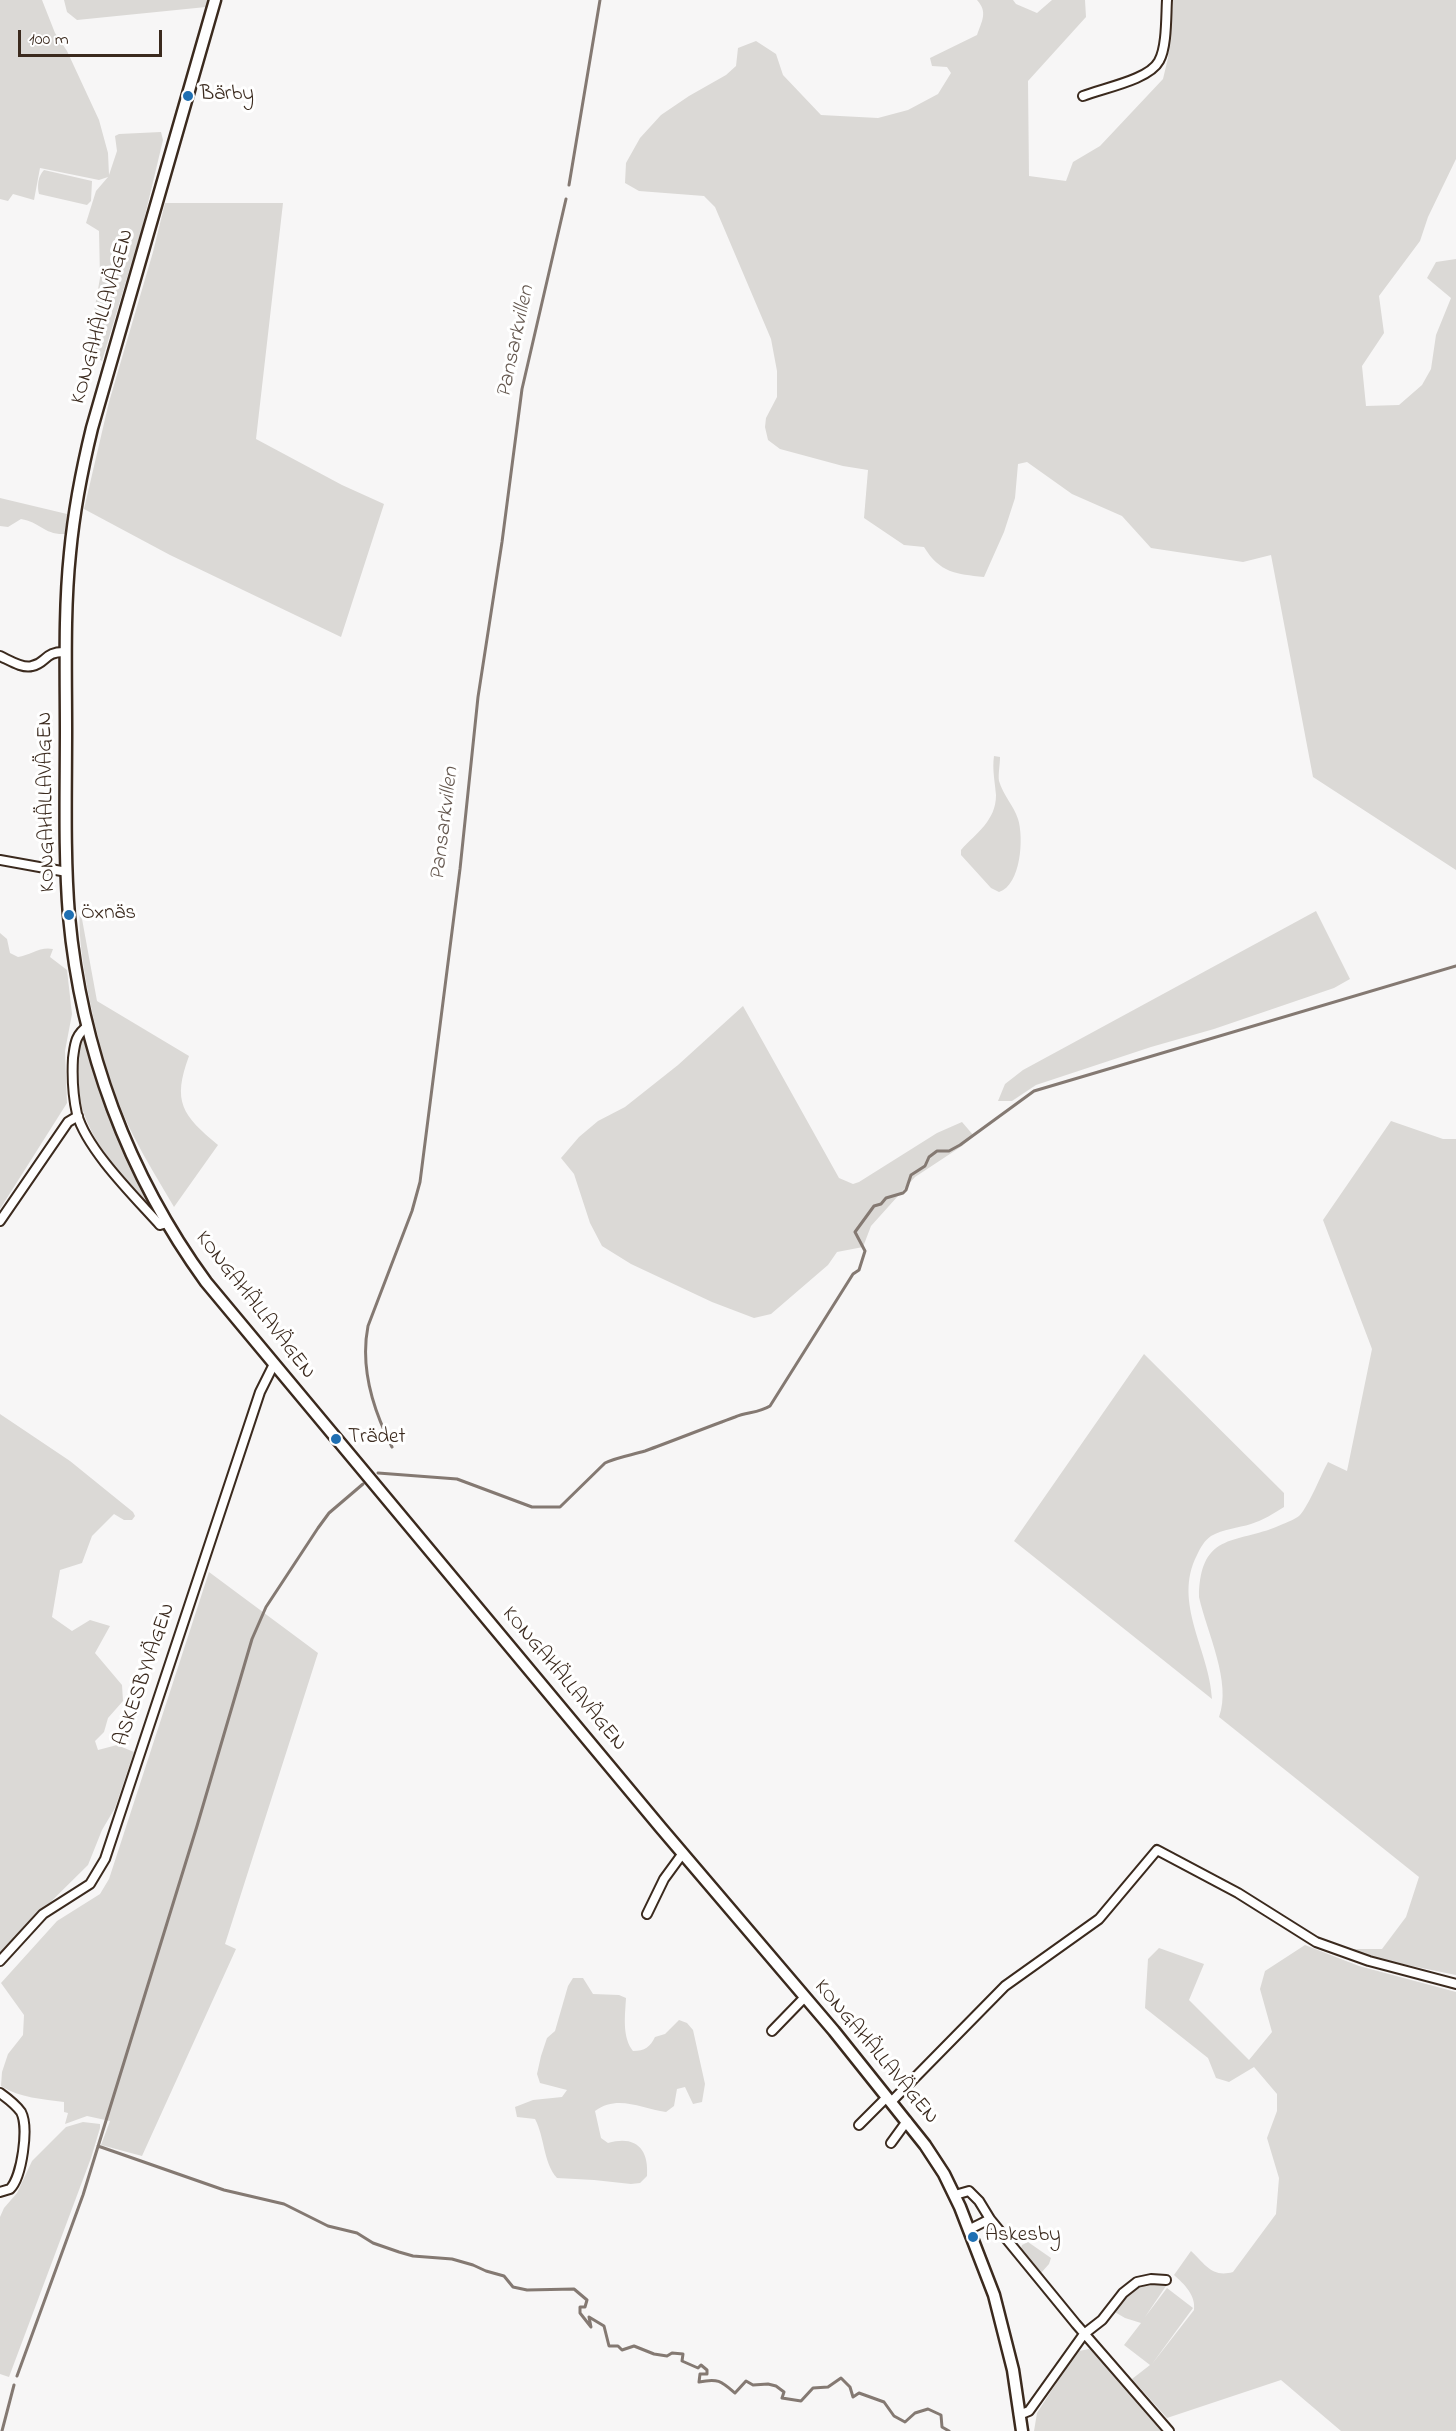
<!DOCTYPE html>
<meta charset="utf-8">
<style>
body{margin:0}
#map{position:relative;width:1456px;height:2431px;overflow:hidden;background:#f7f6f6;font-family:"Indie Flower",sans-serif}
canvas{display:block}
.scale{position:absolute;left:18px;top:30px;width:144px;height:27px;box-sizing:border-box;border:3px solid #3b2a1e;border-top:0;padding-left:8px;font-size:18px;line-height:21px;white-space:nowrap;color:#3b2a1e;-webkit-text-stroke:4px #fff;paint-order:stroke}
</style>
<div id="map">
<canvas width="1456" height="2431"></canvas>
<div class="scale">100 m</div>
</div>
<script>
const context = document.querySelector('canvas').getContext('2d');
context.lineJoin = 'round';
function paint(path, color) {
  context.fillStyle = color;
  context.fill(path, 'evenodd');
}
function trace(path, color, width, dash) {
  context.strokeStyle = color;
  context.lineWidth = width;
  context.lineCap = dash ? 'butt' : 'round';
  context.setLineDash(dash || []);
  context.stroke(path);
}
function drawText(font, color, halo, rows, align = 'center') {
  context.font = font + ' "Indie Flower",sans-serif';
  context.lineWidth = 6;
  context.setLineDash([]);
  context.textBaseline = 'middle';
  context.strokeStyle = halo;
  context.fillStyle = color;
  for (const [text, x, y, turn = 0] of rows) {
    context.save();
    context.translate(x, y);
    context.rotate((+turn || 0) * Math.PI / 180);
    context.textAlign = isNaN(turn) ? turn : align;
    if (halo) context.strokeText(text, 0, 0);
    context.fillText(text, 0, 0);
    context.restore();
  }
}
paint(new Path2D(`
 M0,0H42L55,33L67,51L99,120L108,153L109,175L117,151L115,136L119,134L161,132L163,140L142,228L102,361L87,352L100,278L99,231L86,223L96,191L108,177L99,180L40,168L34,200L13,194L8,201L0,199Z
 M64,0H208L206,7L77,20L67,12Z
 M977,0H1013L1016,4L1037,13L1052,0H1085L1086,17L1028,81L1029,176L1066,181L1073,162L1100,146L1163,79L1168,58L1173,0H1456V159L1428,217L1420,241L1379,296L1384,333L1362,366L1366,406L1399,405L1422,385L1431,369L1436,335L1451,298L1427,278L1436,262L1456,259V870L1313,777L1271,555L1243,562L1151,548L1122,516L1072,494L1027,462L1018,464L1015,498L1004,532L984,577C956,574 940,573 924,547L904,545L864,518L868,470L843,466L780,449L768,440L765,427L766,418L777,397V371L771,339L715,207L704,196L639,191L625,183L626,163L640,138L661,115L689,96L726,75L736,66L738,48L756,41L776,54L783,75L821,115L878,118L908,110L938,94L951,73L947,67L932,66L930,58L977,35C982,21 988,12 977,0Z
 M44,170L92,181L91,201L87,205L39,194C37,186 38,176 44,170Z
 M165,203H283L256,439L342,485L384,504L341,637L170,555L84,509L109,402L153,252Z
 M0,498L67,514L65,534C44,535 40,522 21,519L8,527L0,526Z
 M994,756L1000,757C1000,765 998,774 999,781C1003,795 1014,806 1018,819C1024,838 1021,885 999,892L991,888L961,855V850C976,833 996,821 996,795C995,782 992,769 994,756Z
 M80,908L97,1001L189,1056C172,1102 182,1115 218,1145L174,1207C160,1183 145,1159 133,1135C110,1089 95,1031 86,981C82,956 78,932 80,908Z
 M1316,911L1350,979L1334,988L1214,1029L1151,1047L1036,1085L1012,1101H998L1005,1084L1023,1070Z
 M0,933L7,939L10,953L18,957C30,955 41,946 53,949L50,957L67,970L72,1014L65,1051L67,1103L0,1209Z
 M743,1006L839,1178L853,1184L859,1182L937,1133L962,1122L974,1136L962,1146L915,1177L871,1226L863,1247L837,1252L828,1265L771,1314L754,1318L712,1302L631,1264L602,1246L590,1223L574,1174L561,1158L579,1137L598,1121L625,1107L678,1065Z
 M84,1038L110,1121L151,1205V1211C107,1160 65,1114 79,1042Z
 M1391,1121L1443,1139H1456V1975L1378,1959L1348,1949H1382L1406,1917L1419,1877L1219,1717C1232,1682 1207,1633 1199,1597C1200,1529 1239,1545 1283,1524C1288,1522 1296,1519 1300,1515C1309,1505 1321,1475 1328,1462L1347,1471L1372,1349L1323,1220Z
 M1144,1354L1284,1493V1507C1273,1514 1263,1520 1251,1524C1238,1528 1223,1529 1211,1536C1204,1541 1201,1547 1197,1555C1172,1603 1210,1651 1212,1699L1014,1541Z
 M0,1414L70,1461L133,1512L135,1516L132,1520H124L114,1514L92,1536L82,1563L60,1570L52,1617L72,1631L90,1620L110,1626L95,1653L122,1685L123,1701L108,1718L104,1732L95,1741L98,1750L117,1745L134,1752L115,1808L102,1830L88,1865L0,1952Z
 M209,1572L318,1653L225,1944L236,1949L142,2156L101,2145L110,2121L87,2116L65,2124L68,2113L64,2112V2102C43,2099 20,2098 1,2086L2,2072L8,2054L23,2035L24,2015L1,1983L57,1921L100,1894L109,1879Z
 M1305,1945L1359,1966L1456,1992V2431H1341L1281,2380L1167,2418L1132,2379L1150,2365L1124,2345L1141,2323L1125,2318L1113,2311C1125,2290 1142,2278 1166,2286L1145,2317L1167,2288L1193,2308L1152,2364L1194,2310C1196,2295 1184,2284 1174,2275L1191,2251C1205,2264 1212,2278 1233,2272L1276,2214L1279,2178L1267,2138L1277,2111V2094L1254,2067L1229,2082L1216,2078L1208,2058L1145,2008L1148,1959L1159,1948L1204,1964L1189,2000L1249,2060L1272,2032L1260,1989L1265,1971Z
 M573,1978H583L593,1994L619,1995L626,1998C625,2016 622,2037 633,2051C645,2051 650,2047 655,2037L665,2034L679,2020L687,2023L693,2030L705,2084L702,2102L693,2104L685,2087L677,2089L674,2106L666,2112C642,2109 618,2094 595,2111L601,2138L608,2143C636,2135 649,2149 647,2176L640,2183L631,2184L594,2180L557,2178C543,2162 545,2138 535,2119L517,2117L515,2107L533,2100L562,2097L567,2090L540,2083L537,2074L541,2056L547,2038L555,2031L568,1986Z
 M83,2122L100,2124V2128L91,2158L9,2377L0,2374V2217L4,2208L17,2193L32,2161L66,2127Z
 M1028,2242L1051,2258L1049,2264L1041,2273L1020,2252L1022,2245Z
 M1089,2349L1096,2352L1113,2375L1165,2431H1034L1037,2413L1075,2354L1079,2351Z`), '#dbd9d6');
trace(new Path2D(`
 M569,185L600,0
 M392,1447C373,1410 360,1367 368,1326L412,1211L420,1182L460,869L478,697L502,542L522,389L566,199
 M378,1473L457,1479L532,1507H560L605,1463C617,1457 632,1455 645,1451C675,1440 705,1428 735,1417C747,1412 759,1413 770,1406L853,1274L859,1270L865,1251L855,1232L874,1206L881,1204L886,1198L903,1193L906,1190L911,1175L925,1166L929,1157L937,1151H949L960,1145L1034,1091L1456,966
 M98,2146L224,2190L284,2204L328,2226L357,2233L373,2243L399,2252L413,2256L452,2259L473,2265L486,2271L504,2276L513,2287L527,2290L574,2289L587,2300L585,2307H580V2313L591,2327L589,2317L604,2326L609,2346H618L622,2350L634,2346L654,2354L667,2356L672,2353L683,2354L682,2361L698,2368L701,2365L707,2370V2374H700L699,2382C718,2378 721,2381 735,2393L746,2381L753,2385L768,2384L776,2386L784,2392L782,2398L801,2401L813,2388L828,2387L841,2378L850,2387L853,2397L859,2393L884,2402L894,2416L905,2422L915,2413L928,2409L941,2415L942,2427L949,2431
 M17,2376L83,2195L197,1826L252,1639L266,1607L318,1528L329,1513L363,1484
 M2,2431L14,2385`), '#847972', 3);
const street = new Path2D(`
 M1083,96C1103,88 1149,80 1159,61C1167,47 1166,16 1167,0
 M0,656C9,660 23,669 32,666C47,663 44,651 66,652
 M0,860L67,872
 M88,1026C75,1035 75,1044 73,1058C72,1076 73,1096 77,1114C87,1150 135,1197 160,1225L167,1223
 M0,1221L68,1122L78,1116
 M647,1914L664,1879L683,1853
 M0,1961L43,1914L90,1884L105,1859L260,1392L274,1364
 M772,2031L804,1998
 M0,2093C7,2098 16,2105 21,2112C29,2127 22,2177 10,2189L0,2192
 M891,2102L1005,1986L1099,1919L1157,1850L1238,1893L1316,1942L1369,1961L1456,1984
 M859,2125L887,2097
 M891,2143L907,2121
 M955,2195L969,2191L979,2201L990,2219L970,2229
 M990,2219L1076,2324L1169,2431
 M1019,2415L1029,2411L1084,2334L1102,2320L1123,2293L1137,2282L1151,2279L1166,2280`);
const secondary = new Path2D(`
 M215,0L92,428C82,469 74,510 70,553C64,611 66,671 66,730C66,792 64,854 69,916C81,1048 128,1175 206,1282L661,1828L834,2031L925,2145L944,2174L960,2207L994,2295L1013,2370L1022,2431`);
trace(street, '#3b2a1e', 12);
trace(secondary, '#3b2a1e', 15);
trace(street, '#fff', 8);
trace(secondary, '#fff', 10);
for (const [x, y, r, color] of [
 [188,96,6,"#1f6fb2"],
 [69,915,6,"#1f6fb2"],
 [336,1439,6,"#1f6fb2"],
 [973,2237,6,"#1f6fb2"]
]) {
  const dot = new Path2D();
  dot.arc(x, y, r, 0, 2 * Math.PI);
  context.fillStyle = color;
  context.fill(dot);
  trace(dot, '#fff', 2);
}
drawText('21px', '#3b2a1e', '#fff', [
 ["Bärby",200,96],
 ["Öxnäs",81,915],
 ["Trädet",348,1439],
 ["Askesby",985,2237]
], 'left');
drawText('21px', '#3b2a1e', '#fff', [
 ["KONGAHÄLLAVÄGEN",104,317,-74],
 ["KONGAHÄLLAVÄGEN",48,802,-91],
 ["KONGAHÄLLAVÄGEN",254,1306,52],
 ["ASKESBYVÄGEN",146,1675,-71],
 ["KONGAHÄLLAVÄGEN",563,1680,50],
 ["KONGAHÄLLAVÄGEN",875,2053,50]
]);
drawText('italic 22px', '#65584f', '#fff', [
 ["Pansarkvillen",517,342,-78],
 ["Pansarkvillen",446,824,-83]
]);
</script>
